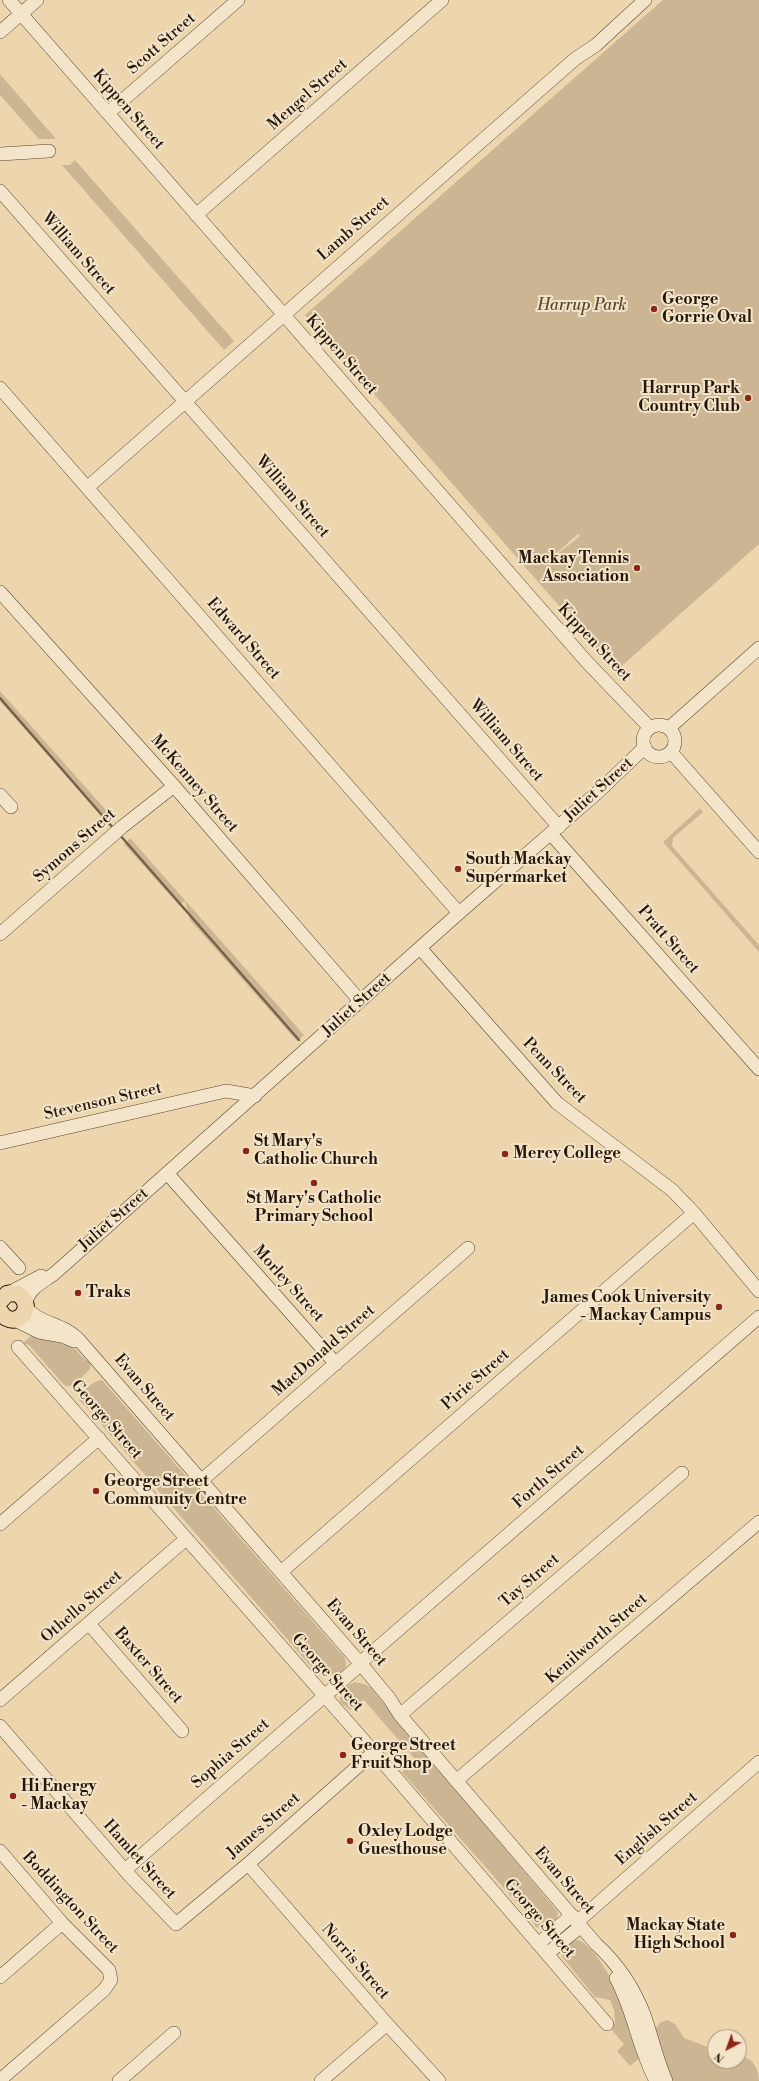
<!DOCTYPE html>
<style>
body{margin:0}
#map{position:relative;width:759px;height:2081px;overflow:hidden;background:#edd6ae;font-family:"Libre Bodoni",serif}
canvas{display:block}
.north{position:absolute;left:707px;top:2029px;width:40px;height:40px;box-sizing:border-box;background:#f3e4ca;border:1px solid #a1927c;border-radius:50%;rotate:221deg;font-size:11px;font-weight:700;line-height:16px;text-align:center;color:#251608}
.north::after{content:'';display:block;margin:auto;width:14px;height:18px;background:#8f2418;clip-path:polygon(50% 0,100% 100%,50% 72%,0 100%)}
</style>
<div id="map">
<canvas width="759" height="2081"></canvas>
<div class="north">N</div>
</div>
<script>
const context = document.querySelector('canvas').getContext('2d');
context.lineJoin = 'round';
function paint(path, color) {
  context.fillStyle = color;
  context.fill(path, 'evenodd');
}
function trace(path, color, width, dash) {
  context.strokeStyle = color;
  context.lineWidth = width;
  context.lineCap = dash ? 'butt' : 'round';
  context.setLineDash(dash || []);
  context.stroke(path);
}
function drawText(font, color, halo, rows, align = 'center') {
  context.font = font + ' "Libre Bodoni",serif';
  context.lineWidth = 4;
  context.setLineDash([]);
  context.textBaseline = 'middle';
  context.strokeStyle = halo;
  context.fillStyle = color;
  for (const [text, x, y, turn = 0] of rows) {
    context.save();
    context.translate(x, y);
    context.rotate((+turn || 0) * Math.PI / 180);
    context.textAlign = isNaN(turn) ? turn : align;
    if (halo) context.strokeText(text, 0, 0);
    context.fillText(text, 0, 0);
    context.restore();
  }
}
paint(new Path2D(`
 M663,0H759V544L616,671L305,315ZM578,534L580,536L541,567Z
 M0,74L56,139H39L0,95Z
 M75,160L234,341L224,350L62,165H70Z
 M0,691L113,818L108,823L0,701Z
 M700,808L703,812L673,838L672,846L759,945V952L663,842Z
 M130,838L304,1035L297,1041L190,920L185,901L179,905L124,844Z
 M33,1334C46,1336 61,1338 72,1346C79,1351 82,1359 90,1362V1369L73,1386H65L29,1345L23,1343Z
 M102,1380L344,1657C349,1665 344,1671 338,1676L314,1670L87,1408L79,1400C82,1392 93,1380 102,1380Z
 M355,1682L367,1685L371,1688L558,1912L557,1921L546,1930L536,1927L532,1920L402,1772L415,1759L364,1700L350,1710L340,1702C339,1692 346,1686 355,1682Z
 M577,1940C591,1942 612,1979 618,1992C627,2013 633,2036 640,2058L630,2066L617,2051L624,2044L610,2028L615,2023L614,2010L610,2000L595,1997L563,1958C561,1948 568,1942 577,1940Z
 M668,2020L676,2025L684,2038L715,2050V2061H739V2056C753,2058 759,2068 759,2081H672L666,2068L655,2029L661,2022Z`), '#cbb592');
trace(new Path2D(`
 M0,698L114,829
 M119,834L299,1040`), '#74624a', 2.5);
const minor = new Path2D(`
 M9,0L586,661L650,728
 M0,32L37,0
 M108,113L238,0
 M0,154L49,151
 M0,191L559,827
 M196,215L442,0
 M0,388L459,913
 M88,487L575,59L596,45L645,0
 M0,592L174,786L360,1001
 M643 741a16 16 0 1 1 32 0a16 16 0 1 1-32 0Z
 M669,728L759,648
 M671,752L759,852
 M0,795L11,807
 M551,834L759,1069
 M0,934L122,827L174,786
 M420,948L557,1103L672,1190L694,1213L759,1291
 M0,1143L226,1091L255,1096
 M167,1173L336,1364
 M0,1247L19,1268
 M7,1294L41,1276
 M26,1303C29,1287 44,1282 55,1273L459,913L598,792L645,747
 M26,1307C36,1323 64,1323 79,1340L360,1663L389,1698L400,1715L596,1944C618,1964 635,1990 645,2017C652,2038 657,2060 666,2081
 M15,1320L39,1332L62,1336L74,1341
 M18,1347L374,1752L607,2024
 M202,1480L468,1248
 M0,1524L99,1438
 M281,1572L694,1213
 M89,1624L182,1731
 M360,1663L759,1317
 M0,1700L186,1539
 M400,1715L682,1473
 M0,1726L129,1875L176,1924L248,1864L374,1752
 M456,1781L759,1522
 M0,1851L62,1923L109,1970L111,1980L104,1990L0,2080
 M248,1864L387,2024L439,2081
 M125,1870L361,1664
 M577,1922L759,1762
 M538,1944L572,1915
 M547,1954L581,1926
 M0,1977L62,1923
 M616,1978C634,2011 638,2048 656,2081
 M119,2081L174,2033
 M321,2081L387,2024`);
const major = new Path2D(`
 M0,1301L7,1294C18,1291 25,1297 26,1307C23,1322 7,1324 0,1311`);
trace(minor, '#574632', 14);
trace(major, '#251608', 18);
trace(minor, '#f3e4ca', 13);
trace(major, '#edd6ae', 16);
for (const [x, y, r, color] of [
 [654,309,4,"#8f2418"],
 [748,398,4,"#8f2418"],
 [637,568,4,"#8f2418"],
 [458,869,4,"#8f2418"],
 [246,1151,4,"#8f2418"],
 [505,1154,4,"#8f2418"],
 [314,1183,4,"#8f2418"],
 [78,1293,4,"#8f2418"],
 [719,1307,4,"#8f2418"],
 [96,1491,4,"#8f2418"],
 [343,1755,4,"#8f2418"],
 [13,1796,4,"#8f2418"],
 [350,1841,4,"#8f2418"],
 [733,1935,4,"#8f2418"]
]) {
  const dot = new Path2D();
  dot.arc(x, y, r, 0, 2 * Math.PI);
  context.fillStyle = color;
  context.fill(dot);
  trace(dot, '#f3e4ca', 1.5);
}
drawText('16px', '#251608', '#f3e4ca', [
 ["Scott Street",162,44,-41],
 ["Mengel Street",308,95,-41],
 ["Kippen Street",128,110,49],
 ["Lamb Street",354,229,-41],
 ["William Street",78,254,49],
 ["Kippen Street",341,355,49],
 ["William Street",292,497,49],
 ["Edward Street",243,639,49],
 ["Kippen Street",594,643,47],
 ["William Street",506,741,49],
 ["McKenney Street",194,784,49],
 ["Juliet Street",599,790,-42],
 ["Symons Street",75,846,-41],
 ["Pratt Street",668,940,49],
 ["Juliet Street",357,1005,-42],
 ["Penn Street",554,1071,46],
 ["Stevenson Street",103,1102,-13],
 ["Juliet Street",114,1220,-41],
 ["Morley Street",288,1284,48],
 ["MacDonald Street",324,1351,-41],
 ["Pirie Street",476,1380,-41],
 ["Evan Street",144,1388,49],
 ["George Street",106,1420,49],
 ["Forth Street",549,1477,-41],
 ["Tay Street",530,1581,-41],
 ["Othello Street",82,1607,-41],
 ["Evan Street",356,1633,49],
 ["Kenilworth Street",597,1639,-41],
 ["Baxter Street",148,1666,49],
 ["George Street",327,1673,48],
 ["Sophia Street",231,1754,-41],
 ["James Street",264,1826,-41],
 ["English Street",657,1829,-41],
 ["Hamlet Street",139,1860,48],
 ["Evan Street",564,1881,49],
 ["Boddington Street",70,1903,47],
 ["George Street",539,1919,49],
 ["Norris Street",355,1962,49]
]);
drawText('bold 16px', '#251608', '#f3e4ca', [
 ["George",662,300],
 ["Gorrie Oval",662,318],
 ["Harrup Park",740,389,"right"],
 ["Country Club",740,407,"right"],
 ["Mackay Tennis",629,559,"right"],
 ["Association",629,577,"right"],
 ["South Mackay",466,860],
 ["Supermarket",466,878],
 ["St Mary's",254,1142],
 ["Catholic Church",254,1160],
 ["Mercy College",513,1154],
 ["St Mary's Catholic",314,1199,"center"],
 ["Primary School",314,1217,"center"],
 ["Traks",86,1293],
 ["James Cook University",711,1298,"right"],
 ["- Mackay Campus",711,1316,"right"],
 ["George Street",104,1482],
 ["Community Centre",104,1500],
 ["George Street",351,1746],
 ["Fruit Shop",351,1764],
 ["Hi Energy",21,1787],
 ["- Mackay",21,1805],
 ["Oxley Lodge",358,1832],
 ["Guesthouse",358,1850],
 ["Mackay State",725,1926,"right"],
 ["High School",725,1944,"right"]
], 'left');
drawText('italic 16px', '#574631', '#f3e4ca', [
 ["Harrup Park",582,306]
]);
</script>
